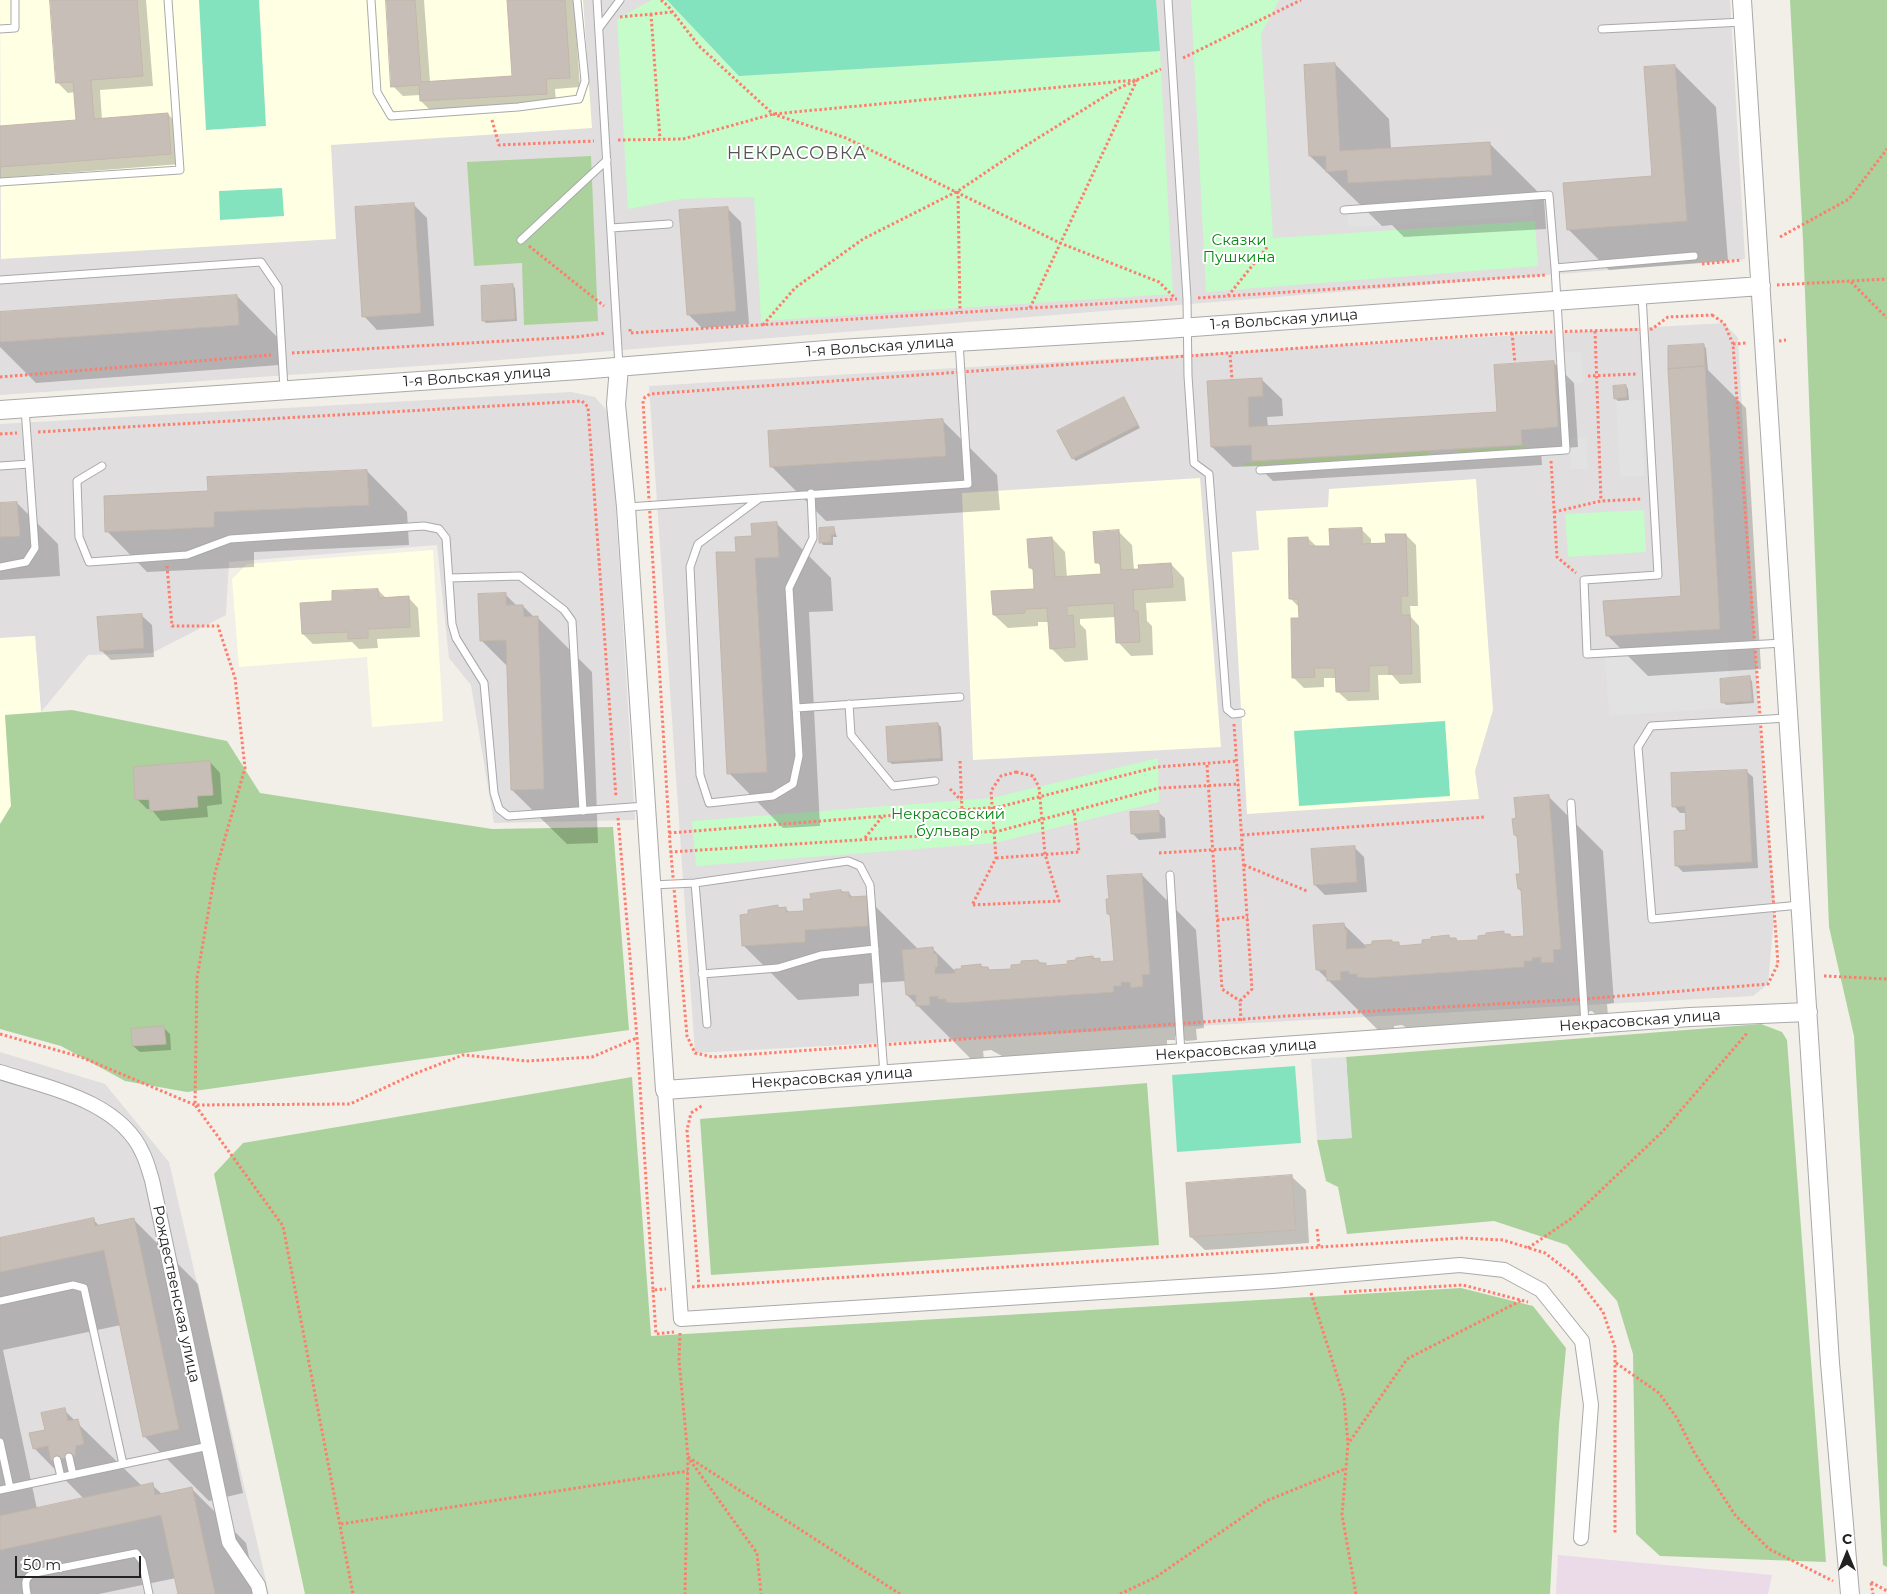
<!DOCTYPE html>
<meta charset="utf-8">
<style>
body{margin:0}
#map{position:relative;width:1887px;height:1594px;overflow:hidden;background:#f2efe8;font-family:Montserrat,sans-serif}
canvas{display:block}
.north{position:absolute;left:1822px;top:1529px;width:50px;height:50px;-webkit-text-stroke:4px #fff;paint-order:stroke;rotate:0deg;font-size:14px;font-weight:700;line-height:20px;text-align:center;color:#222}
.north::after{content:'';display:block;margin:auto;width:18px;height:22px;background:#222;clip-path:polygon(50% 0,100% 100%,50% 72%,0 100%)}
.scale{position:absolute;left:15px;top:1556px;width:126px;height:22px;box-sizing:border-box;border:2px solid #222;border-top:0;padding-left:6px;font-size:15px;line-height:18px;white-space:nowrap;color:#222;-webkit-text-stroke:4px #fff;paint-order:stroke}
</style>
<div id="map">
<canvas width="1887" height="1594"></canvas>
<div class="north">С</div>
<div class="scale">50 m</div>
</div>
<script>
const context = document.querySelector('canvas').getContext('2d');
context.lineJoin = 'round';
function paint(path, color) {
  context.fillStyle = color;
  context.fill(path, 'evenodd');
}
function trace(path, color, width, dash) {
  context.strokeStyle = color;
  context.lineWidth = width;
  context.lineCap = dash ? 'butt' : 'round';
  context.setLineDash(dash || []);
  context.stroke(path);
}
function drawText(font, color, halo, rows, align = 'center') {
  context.font = font + ' Montserrat,sans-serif';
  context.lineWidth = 4;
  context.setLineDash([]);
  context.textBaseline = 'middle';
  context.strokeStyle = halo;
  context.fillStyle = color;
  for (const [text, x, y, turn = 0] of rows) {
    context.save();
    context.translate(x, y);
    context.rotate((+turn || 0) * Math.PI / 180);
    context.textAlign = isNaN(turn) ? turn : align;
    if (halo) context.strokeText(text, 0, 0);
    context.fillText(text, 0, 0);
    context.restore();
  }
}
paint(new Path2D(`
 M0,0H1730L1745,259L462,363L0,395Z
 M1724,323L1738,338L1759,719L1775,906L1768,984L1753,996L695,1053L649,386Z
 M571,392L595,397L610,414L635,820L494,823L471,685L449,658L437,545L229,562L226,615L152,653L88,655L41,712L35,636L0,638V424Z
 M0,1052L105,1084L169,1162L269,1594H0Z`), '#e0dede');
paint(new Path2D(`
 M1558,1555L1772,1575L1768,1594H1556Z`), '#ebdae8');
paint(new Path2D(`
 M0,0H583L592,128L331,145L336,239L1,259Z
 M1200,478L1221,747L973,760L962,493Z
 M1476,479L1493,710L1475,771L1479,799L1247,814L1232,552L1259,550L1256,511L1328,507L1329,489Z
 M433,550L443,721L372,727L367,657L239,667L232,579L247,564Z
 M35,636L41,712L5,715L11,806L0,824V638Z`), '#ffffe4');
paint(new Path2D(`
 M1525,446V449L1458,453V450Z
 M1429,451V455L1243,466V463Z`), '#ccedad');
paint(new Path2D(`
 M1790,0H1887V1567L1883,1565L1854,1036L1829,927L1803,240Z
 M591,156L598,321L524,325L522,263L474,266L467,162Z
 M72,710L227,741L260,793L492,829L613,827L629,1030L187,1092L125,1081L61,1046L0,1029V824L11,806L5,715Z
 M1761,1024L1782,1032L1787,1040L1826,1562L1660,1556L1636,1534L1633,1354L1617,1301L1567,1245L1494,1221L1347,1234L1338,1187L1326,1181L1317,1140L1351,1138L1346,1057Z
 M632,1077L651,1336L1461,1288L1533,1306L1566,1348L1559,1425L1550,1594H305L214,1174L243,1143Z
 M1147,1083L1159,1245L711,1275L700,1119Z`), '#abd29c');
paint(new Path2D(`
 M652,0H667L739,76L1160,51L1173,294L761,321L754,197L681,199L628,209L617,19Z
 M1191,0H1279L1261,34L1273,238L1535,221L1538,266L1206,292Z
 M1644,510L1646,552L1568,557L1565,514Z
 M1158,758L1159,802L995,843L696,866L692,821L992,798Z`), '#c5fcca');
paint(new Path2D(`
 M199,0H259L266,126L206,130Z
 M667,0H1156L1160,51L739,76Z
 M282,188L284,216L220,220L219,191Z
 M1445,721L1450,796L1299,806L1294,731Z
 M1295,1066L1301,1143L1177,1152L1172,1075Z`), '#84e3bf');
paint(new Path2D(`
 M1532,194L1533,216L1348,227L1347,205Z
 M1581,351L1583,383L1566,384L1564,353Z
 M1641,400L1645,476L1620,477L1616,401Z
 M1586,437L1588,469H1571L1569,438Z
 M1727,649L1731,708L1609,716L1605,658Z
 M1346,1057L1352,1138L1317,1140L1311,1059Z`), '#e2e2e2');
paint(new Path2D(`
 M51,0H146L153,86L100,90L102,120L168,114L178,125L181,164L0,178V127L77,121L75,92L68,93L58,83Z
 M387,0H424L430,82L513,77L508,0H574L580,87L555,89L556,103L431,111L421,101L420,95L403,96L393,86Z
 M1335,64L1389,119L1391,149L1490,144L1544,198L1546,229L1404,237L1392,225L1382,226L1310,156Z
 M1675,66L1716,107L1728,261L1609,270L1568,229L1654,177Z
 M413,204L427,218L434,326L377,330L364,316Z
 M727,208L741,222L749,324L702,328L688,314Z
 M512,285L515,288L517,321L486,323L483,320Z
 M237,296L277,337L279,365L36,383L0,347V313Z
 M1703,345L1706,348L1708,370L1746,408L1761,669L1648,676L1607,635L1683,598Z
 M1554,363L1574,383L1578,447L1541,450L1542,465L1273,481L1258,466L1233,467L1212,447L1209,382L1261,379L1282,399L1283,416L1267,417L1268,427L1498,413Z
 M1626,386L1628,389L1629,400L1618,401L1615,398Z
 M1124,398L1140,428L1076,461L1073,458Z
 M943,421L997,475L1000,510L826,521L772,467Z
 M367,471L407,512L409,545L254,552V567L147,572L107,531L209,493Z
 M17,503L58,544L60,576L0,580V504Z
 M777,524L831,578L833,611L809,612L820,826L783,828L729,773L737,553L753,538Z
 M834,529L837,537H833V545H823L821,542Z
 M1361,529L1371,539V545L1387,544L1406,535L1416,545L1418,606H1410L1411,617L1419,626L1421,683L1400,684L1392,675H1378L1379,700L1348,701L1337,691V678H1324V687L1304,688L1294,678L1300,608L1291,599L1308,538L1317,547H1331Z
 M1118,531L1132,545L1134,570L1171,564L1184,578L1186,601L1146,603L1147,621L1152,626L1153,655L1131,656L1118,642L1116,617L1080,619V624L1086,630L1088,660L1065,662L1051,648L1050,622H1038V626L1008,628L994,615L1035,590L1034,571L1030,568L1052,538L1065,552L1067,578L1102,575V568L1097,562Z
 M378,590L386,598L408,597L418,608L420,637L377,639L378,648L359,649L352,642L313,644L303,634Z
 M505,594L517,606H523L535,618H538L592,672L598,843L567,844L512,790L509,668L481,640Z
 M141,615L152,625L154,657L111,660L101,650Z
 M1749,678L1752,681L1754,703L1726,705L1723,702Z
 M938,724L941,727L943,761L892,764L889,761Z
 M210,762L220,773L222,804L207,806L208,817L161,821L151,809H147L137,799ZM144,798L155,800H144Z
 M1746,771L1753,777L1758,868L1683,872L1677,866L1687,832L1686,813H1680L1674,806Z
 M1549,797L1603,851L1614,1003L1607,1004L1608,1016H1597L1592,1011L1586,1012V1015H1578V1021L1412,1031L1402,1025L1394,1026V1034L1383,1035L1318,970L1343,924L1366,946L1391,941L1402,947L1423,945L1449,937L1459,942L1480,941L1503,933L1513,938L1526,937L1522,892L1519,889L1521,875L1518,838L1515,835Z
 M1158,812L1165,818L1166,838L1139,840L1133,834Z
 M1354,847L1364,857L1367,892L1325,895L1315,885Z
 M1142,875L1196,930L1204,1028L1196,1029L1197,1040L1186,1041L1181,1036H1175V1040H1167V1046L1010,1057L1002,1056L991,1050L983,1051L984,1059L972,1060L907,995L906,981L859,984V996L798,1000L743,945L749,916L760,910L759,908L778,907L786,909L790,913L805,912L812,900L840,891L849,893L853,898L866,897L919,950L933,949L954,970L981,966L991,971L1013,970L1038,961L1048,967L1069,965L1093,957L1103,963L1115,962L1112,917L1108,914L1110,900Z
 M164,1028L170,1034L171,1050L140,1052L133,1046Z
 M1292,1177L1306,1190L1309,1243L1205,1250L1191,1237Z
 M93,1219L100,1227L134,1220L198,1284L243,1493L209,1501L144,1436L121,1325L3,1350L37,1509L84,1499L34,1448L64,1410L143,1487L152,1485L163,1495L192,1489L246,1543L257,1594H179L176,1578L99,1594H0V1239Z`), '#0003');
const building = new Path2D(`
 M50,0H137L143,76L91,80L94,119L168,113L171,154L0,167V126L76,120L73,82L56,83Z
 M386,0H415L421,82L512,76L507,0H565L570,78L546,79L547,94L420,101L419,85L391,87Z
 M1335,63L1340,151L1490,142L1492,175L1348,183L1347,170L1326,172V156H1309L1304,65Z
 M1675,65L1687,221L1567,230L1563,183L1652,176L1644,67Z
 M414,203L421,313L362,317L355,207Z
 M728,207L736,311L687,315L679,210Z
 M513,284L515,319L482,321L481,286Z
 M237,295L239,325L0,342V312Z
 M1704,344L1705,366L1668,369V346Z
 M1554,361L1558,427L1521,430L1522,445L1252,461L1251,445L1211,447L1207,381L1262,378L1263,396L1248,397L1249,427L1497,412L1494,365Z
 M1705,366L1720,629L1606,636L1603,601L1681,596L1668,369Z
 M1626,385L1627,397L1614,399L1613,386Z
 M1124,397L1138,425L1072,459L1057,431Z
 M943,419L946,456L770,467L768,431Z
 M367,470L369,505L214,512V527L105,532L104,496L208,491L207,477Z
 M17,502L20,536L0,537V503Z
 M777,522L779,557L755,558L767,772L727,774L716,552H736L735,537L752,536L751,524Z
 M834,527L835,534L831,535V542L819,543V528Z
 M1362,528V544L1386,543L1385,534H1406L1408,596H1401V615H1410L1412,674H1389V665L1369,666V691L1336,692L1335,668H1314L1315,677L1292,678L1291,618H1299L1298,599H1289L1288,538L1308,537V546H1330L1329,529Z
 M1119,530L1121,570L1139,569L1138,565L1171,563L1173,587L1133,590L1134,611H1138L1140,642L1116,643L1114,603L1067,606V616L1073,615L1075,647L1050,649L1047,608L1025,609V613L993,615L991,591L1034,589L1033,568H1029L1027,539L1052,537L1055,577L1101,574L1100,563H1095L1093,532Z
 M378,589L379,598L409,596L410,627L368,629V638L348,639V632L302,634L300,603L332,601V591Z
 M506,593V605H523L524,617L538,616L544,789L511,790L506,640L480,641L478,594Z
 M142,614L144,648L100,651L97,617Z
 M1750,676L1752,701L1721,703L1720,679Z
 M938,723L941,758L888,762L886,727Z
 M210,761L213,795L197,796L198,807L150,811L149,799L135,800L133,767Z
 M1747,770L1752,862L1675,866L1674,831L1686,830L1685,806L1672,807L1671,773Z
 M1549,795L1561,949L1553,950L1554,962L1541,963V957L1532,958V961H1524V967L1366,978L1357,977V974H1349V971L1340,972L1341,980L1327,981L1326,970H1316L1313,925L1344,923L1345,930H1347L1346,949L1366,948L1365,945L1372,944V941L1392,940V942H1399V946L1422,944V940L1431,939V937L1449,935V938H1456L1457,941L1478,940V936L1486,935V933L1504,931V934H1510L1511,937L1524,936L1521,889H1518L1516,874H1520L1517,835H1514L1512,819L1516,818L1514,798Z
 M1159,811L1160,832L1131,834L1130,812Z
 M1355,846L1357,882L1314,885L1311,849Z
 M1142,874L1150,974L1142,975L1143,986L1131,988L1130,982H1121V986H1113L1114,992L955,1003L946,1002V999H938V996L929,997L930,1005L916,1006V995H906L902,950L933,947L934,954H937L938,967H935V974L955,973V969H962L961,966L981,964V967H988L989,970L1011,969V965L1021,964V961L1038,960V963H1046V966L1068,964L1067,961L1076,960V958L1093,956V959L1100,958V962L1114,961L1110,914H1107L1106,899H1109L1107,876Z
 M841,890V892H849V897L867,896L868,926L805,930V942L742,946L740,915L748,914V910L778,905V908L786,907V912L804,911L803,899H811L810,894Z
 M164,1026L166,1044L132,1046L131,1029Z
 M1292,1175L1296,1230L1190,1237L1186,1183Z
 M94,1218L95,1226L134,1218L179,1429L143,1437L104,1250L0,1272V1238Z
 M65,1408L68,1421L78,1419L84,1444L76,1446L75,1456L51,1461L48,1446L33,1449L29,1433L45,1430L41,1413Z
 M153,1483L155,1495L192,1487L215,1594H178L161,1515L0,1550V1516Z`);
paint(building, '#c7bfb7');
trace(building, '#c4b6aa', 1);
const service = new Path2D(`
 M371,0L377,92L391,116L518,107L579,99L585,81L577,0
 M597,0L619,366
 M1168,0L1187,299L1188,376L1194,463L1209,474L1227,709L1233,714L1241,713
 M599,28L620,0
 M0,29L15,28V0
 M1602,29L1743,22
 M0,182L180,170L168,0
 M1344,210L1549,195L1555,268
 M611,228L669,224
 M521,240L607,160
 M0,280L261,262L278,287L284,389
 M1642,295L1658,575L1584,580L1587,654L1783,643
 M0,466L29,464
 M102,466L77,481L79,537L89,562L187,555L230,539L424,526L439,529L446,538L452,624L456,638L484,683L494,793L499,809L508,816L646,806
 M1260,470L1566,450L1555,268L1694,256
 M760,498L698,544L690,567L700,775L709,803L773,796L793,784L799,756L789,588L813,538L811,493
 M627,507L968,484L959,342
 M0,567L26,562L35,548L25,408
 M449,578L520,576L564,610L572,621L583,811
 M849,704L851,735L893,786L935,781
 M796,708L960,697
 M1787,718L1651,726L1638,747L1652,919L1800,905
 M1571,803L1585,1024
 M1170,875L1181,1053
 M695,883L707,1024
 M652,885L695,883L848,861L860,866L870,885L884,1074
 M702,974L778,968L821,955L875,949
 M0,1301L73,1285L84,1288L123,1464
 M0,1442L10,1488
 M69,1457L73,1475
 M57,1460L61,1477
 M0,1490L209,1446
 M27,1594C25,1583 24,1577 35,1573L136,1553L142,1561L149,1594`);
const minor = new Path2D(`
 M0,1072C49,1088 120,1101 143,1154C147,1162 149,1171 152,1180L229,1542L258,1585L260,1594
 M665,1090L681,1319L1273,1281L1460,1265L1504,1270L1541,1290L1582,1341L1591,1405L1581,1538`);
const tertiary = new Path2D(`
 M1742,0L1830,1363L1850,1594
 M619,367L616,404L626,507L665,1090L1690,1017L1808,1012
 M0,410L579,370L839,349L1138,331L1761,286`);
trace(service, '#a9a9a9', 9);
trace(minor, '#a9a9a9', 16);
trace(tertiary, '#a9a9a9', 20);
trace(new Path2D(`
 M661,0L668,6L699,46L773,114L846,138L1060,243L1159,282L1175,298
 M651,14L660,139
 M620,17L673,12
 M1183,58L1301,0
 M492,120L499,145L594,141
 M618,140L683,139L773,114L1135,80
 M958,191L960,312
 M1780,237L1849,199L1887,149
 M529,246L604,306
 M1702,264L1742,260
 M1851,282L1887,318
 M1777,285L1887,279
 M1228,296L1268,246
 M1198,298L1546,275
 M1030,308L1137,80
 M1712,315L1724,323L1733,344L1778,964L1768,984L1584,999L1287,1016L713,1057L695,1053L687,1036L670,843L643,401L645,397L650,394L1512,333L1652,329L1668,317Z
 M763,325L795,288L863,239L958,191L1022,148L1115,90L1161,69
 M630,329V333L646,332L1177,299
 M1595,331L1601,501
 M1512,333L1515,363
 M1779,341L1786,340
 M1733,344L1747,343
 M292,353L576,337L606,333
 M1230,355L1232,379
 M1588,376L1637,374
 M0,377L271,355
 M38,432L582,401L588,407L616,797
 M0,434L17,433
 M1551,461L1557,557L1576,573
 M1554,512L1601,501L1642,499
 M167,566L172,626H218L235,678L245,768L215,873L197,978L195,1105L283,1226L353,1594
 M1234,724L1252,989L1240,1001L1241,1021
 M960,761L962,810
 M1207,765L1222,989L1240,1001
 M1016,772L1033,776L1039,787L1045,854L1059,901L972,905L996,858L991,791L1001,776Z
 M950,789L961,800
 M618,818L637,1038L653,1290L666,1289
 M669,833L999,807L1157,767L1237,761
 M1242,835L1485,817
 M865,838L882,817
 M670,852L999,831L1159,788L1239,784
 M1159,853L1243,848
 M996,858L1079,852L1074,811
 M1244,865L1307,891
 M1217,920L1248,917
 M1824,976L1887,979
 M0,1034L81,1057L195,1105L350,1104L414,1074L463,1055L528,1061L592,1057L637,1038
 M1317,1229L1319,1247
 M1528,1248L1572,1218L1663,1131L1748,1032
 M692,1287L1462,1238L1503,1240L1545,1253L1576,1277L1603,1312L1615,1347V1534
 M699,1287L687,1130L691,1113L703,1105
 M653,1290L656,1334L674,1332
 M1344,1292L1463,1285L1528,1302
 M1311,1293L1344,1398L1348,1444
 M680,1333L679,1360L688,1457L685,1594
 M1616,1363L1659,1393L1677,1418L1694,1452L1735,1515L1769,1549L1833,1581
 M688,1457L900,1594
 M690,1460L757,1553L761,1594
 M341,1524L688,1471
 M1871,1582L1887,1591
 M1871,1583L1873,1594
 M1120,1594L1156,1577L1266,1501L1345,1469
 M1356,1594L1342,1515L1348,1444L1407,1359L1522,1300`), '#ff7d6c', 3, [2.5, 2.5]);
trace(service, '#fff', 7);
trace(minor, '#fff', 14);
trace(tertiary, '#fff', 18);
drawText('15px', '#088713', '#fff', [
 ["Сказки",1239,241],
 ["Пушкина",1239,258],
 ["Некрасовский",948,815],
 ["бульвар",948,832]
]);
drawText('15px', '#222', '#fff', [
 ["1-я Вольская улица",1284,320,-4],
 ["1-я Вольская улица",880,347,-4],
 ["1-я Вольская улица",477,377,-4],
 ["Некрасовская улица",1640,1021,-4],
 ["Некрасовская улица",1236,1050,-4],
 ["Некрасовская улица",832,1078,-4],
 ["Рождественская улица",176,1294,78]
]);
context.letterSpacing = '1px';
drawText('18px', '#555', '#fff', [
 ["НЕКРАСОВКА",797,154]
]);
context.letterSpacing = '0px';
</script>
